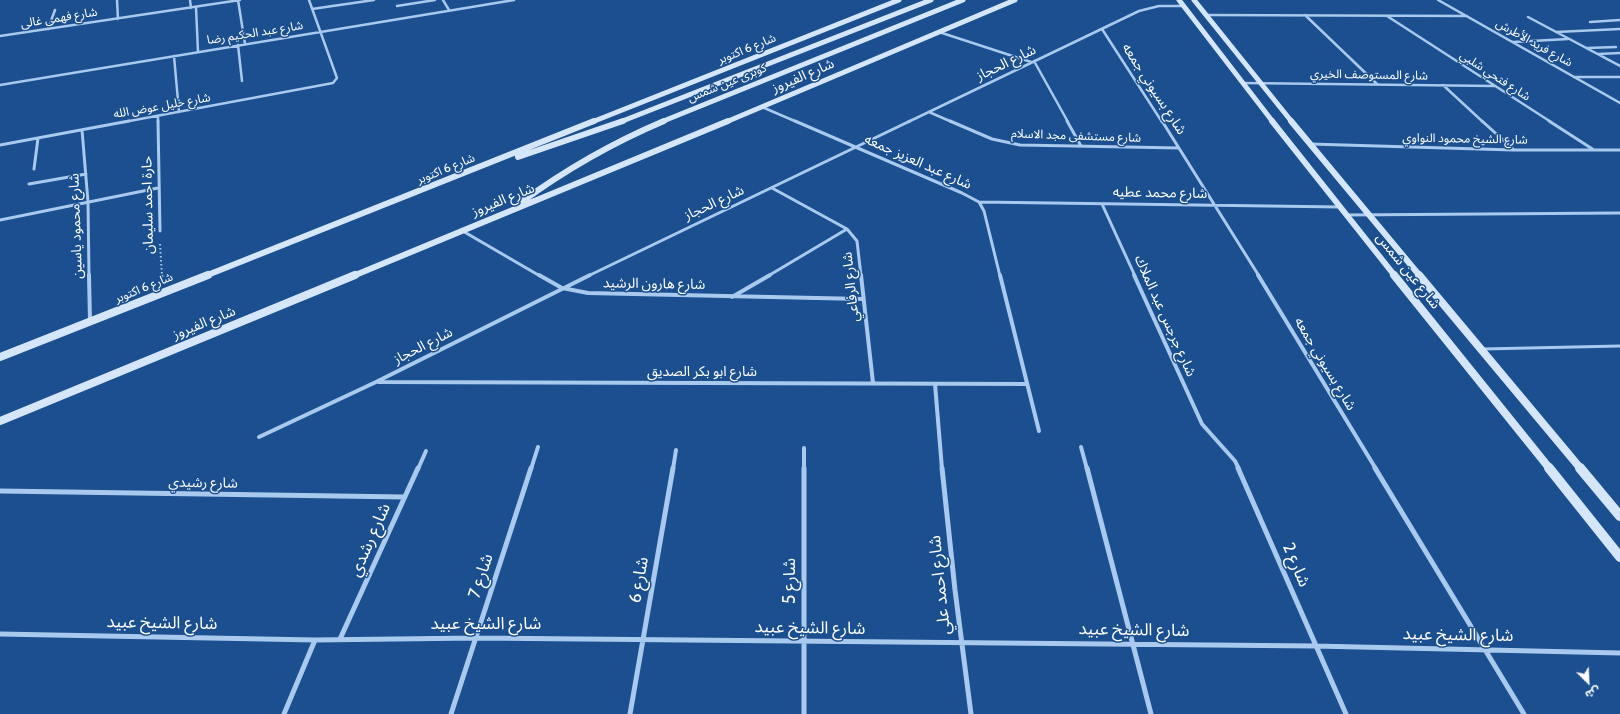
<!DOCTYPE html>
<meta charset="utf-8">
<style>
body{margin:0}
#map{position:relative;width:1620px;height:714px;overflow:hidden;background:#1b4f8f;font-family:Cabin,"Noto Sans Arabic",sans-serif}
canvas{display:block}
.north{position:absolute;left:1568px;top:662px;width:40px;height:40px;-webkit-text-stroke:3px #1b4f8f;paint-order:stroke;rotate:156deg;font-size:11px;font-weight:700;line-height:16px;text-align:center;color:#fff}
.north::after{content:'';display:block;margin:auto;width:14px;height:18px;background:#fff;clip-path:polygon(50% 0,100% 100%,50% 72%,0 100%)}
</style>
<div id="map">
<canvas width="1620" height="714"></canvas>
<div class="north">ش</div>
</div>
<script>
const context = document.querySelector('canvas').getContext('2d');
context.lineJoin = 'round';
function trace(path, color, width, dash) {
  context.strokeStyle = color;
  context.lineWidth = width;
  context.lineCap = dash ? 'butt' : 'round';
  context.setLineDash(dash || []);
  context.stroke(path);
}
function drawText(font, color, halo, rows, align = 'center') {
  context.font = font + ' Cabin,"Noto Sans Arabic",sans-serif';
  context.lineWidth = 3;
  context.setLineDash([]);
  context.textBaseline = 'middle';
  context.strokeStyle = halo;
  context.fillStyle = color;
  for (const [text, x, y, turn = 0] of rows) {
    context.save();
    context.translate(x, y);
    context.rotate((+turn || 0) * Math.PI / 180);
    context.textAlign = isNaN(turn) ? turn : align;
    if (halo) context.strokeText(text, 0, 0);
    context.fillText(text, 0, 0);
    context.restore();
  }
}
trace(new Path2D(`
 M160,244L162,276`), '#a9c9ee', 2, [1.5, 2.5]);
trace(new Path2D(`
 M162,275V277`), '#a9c9ee', 2.5, [2, 3]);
trace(new Path2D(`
 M1483,349L1620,346`), '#a9c9ee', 3);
trace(new Path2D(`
 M117,0L118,19
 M190,0L191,8
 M238,0L245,44
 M443,0L449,10
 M1438,0L1620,103
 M397,6L435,0
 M196,7L198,52
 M312,9L374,0
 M1205,15L1467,16
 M1305,15L1377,84
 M1387,16L1551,122
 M1528,17L1620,66
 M1590,22L1620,20
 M48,29L55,10
 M1102,29L1162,122
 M939,32L1031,62
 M1556,32L1620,29
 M0,36L240,0
 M1513,42L1568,39
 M238,45L242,81
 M1587,48L1616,47
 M1598,54L1620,53
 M174,56L179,112
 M1034,61L1068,122
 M1574,77H1620
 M1243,83L1494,86
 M0,85L514,0
 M1443,85L1483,122
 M762,107L797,122
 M929,112L952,122
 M158,116V122
 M124,122L333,83L337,78L309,0
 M908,122L1139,11L1159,6H1184`), '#a9c9ee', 2.5);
trace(new Path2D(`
 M158,121L160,231
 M795,121L962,193L979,202L984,211L1000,276
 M950,121L992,139L1020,145L1179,148
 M1067,121L1081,146
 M1162,121L1259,276
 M1482,121L1513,149
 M1549,121L1594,150
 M82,130L88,202L89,276
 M1310,144L1513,150H1620
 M0,145L129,121
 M34,169L38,138
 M29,184L86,174
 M772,188L847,229L857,241L861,276
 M979,202L1340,207
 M1102,204L1135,276
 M1346,215L1620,213
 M0,220L158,188
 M461,230L540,276
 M588,276L910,121
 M768,276L847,229`), '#a9c9ee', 3);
trace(new Path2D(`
 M89,275L90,321
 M539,275L562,288L588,293L862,299
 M861,275L873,383
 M1000,275L1039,431
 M1134,275L1202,424L1235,461L1239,469
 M1258,275L1376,469
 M732,297L770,275
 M378,382L1027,384
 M935,384L942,469
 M259,437L376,382L590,275
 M1081,447L1087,469
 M804,448V469
 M418,469L426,451
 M531,469L538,447
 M673,469L676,450`), '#a9c9ee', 4);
trace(new Path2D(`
 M804,468V714
 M942,468L955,590L971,714
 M1087,468L1151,714
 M1238,468L1346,714
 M1375,468L1524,714
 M0,491L405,497
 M0,634L315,640L476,638L1315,646L1620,653
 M340,639L418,468
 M284,714L315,640
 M451,714L531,468
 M630,714L673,468`), '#a9c9ee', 5);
trace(new Path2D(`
 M1179,0L1273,122
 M1194,0L1292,122
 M592,122L899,0
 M620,122L931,0
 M661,122L963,0
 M726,122L1015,0`), '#d6e6fa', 5);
trace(new Path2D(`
 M1272,121L1395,276
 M1291,121L1420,276
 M518,157L623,121
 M520,203C565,170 612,143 664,121
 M205,276L594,121
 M353,276L728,121`), '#d6e6fa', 6);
trace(new Path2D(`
 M1394,275L1550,469
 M1419,275L1581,469
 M0,357L208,275
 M0,421L355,275`), '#d6e6fa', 8);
trace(new Path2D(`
 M1549,468L1620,557
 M1580,468L1620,516`), '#d6e6fa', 10);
drawText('12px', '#fff', '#1b4f8f', [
 ["شارع فهمى غالى",59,18,-9],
 ["شارع عبد الحكيم رضا",255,33,-9],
 ["شارع فريد الأطرش",1534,43,29],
 ["شارع 6 اكتوبر",747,49,-22],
 ["شارع المستوصف الخيري",1369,75,1],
 ["شارع فتحي شلبي",1495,76,33],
 ["كوبرى عين شمس",727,83,-22],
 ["شارع خليل عوض الله",162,106,-10],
 ["شارع مستشفى مجد الاسلام",1076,136,2],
 ["شارع الشيخ محمود النواوي",1465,139,1],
 ["شارع 6 اكتوبر",446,169,-22],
 ["شارع 6 اكتوبر",144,288,-22]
]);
drawText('14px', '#fff', '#1b4f8f', [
 ["شارع الحجاز",1006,63,-26],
 ["شارع الفيروز",803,76,-23],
 ["شارع بسيوني جمعه",1154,89,57],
 ["شارع عبد العزيز جمعه",918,162,24],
 ["شارع محمد عطيه",1160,193,1],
 ["شارع الفيروز",503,200,-22],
 ["شارع الحجاز",714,203,-25],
 ["حارة احمد سليمان",148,205,-91],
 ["شارع محمود ياسين",76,226,-92],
 ["شارع عين شمس",1408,271,51],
 ["شارع هارون الرشيد",654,284,1],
 ["شارع الرفاعي",851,287,-96],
 ["شارع جرجس عبد الملاك",1165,316,66],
 ["شارع الفيروز",204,323,-22],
 ["شارع الحجاز",423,346,-27],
 ["شارع بسيوني جمعه",1325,364,59],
 ["شارع ابو بكر الصديق",702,372],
 ["شارع رشيدي",203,483,1]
]);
drawText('17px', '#fff', '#1b4f8f', [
 ["شارع رشدي",370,540,-66],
 ["شارع 2",1296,565,67],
 ["شارع 7",481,576,-72],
 ["شارع 6",639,580,-80],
 ["شارع 5",790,581,-90],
 ["شارع احمد علي",940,585,-96],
 ["شارع الشيخ عبيد",162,623,1],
 ["شارع الشيخ عبيد",486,624],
 ["شارع الشيخ عبيد",810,628,1],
 ["شارع الشيخ عبيد",1134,630,1],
 ["شارع الشيخ عبيد",1458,635,1]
]);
</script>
